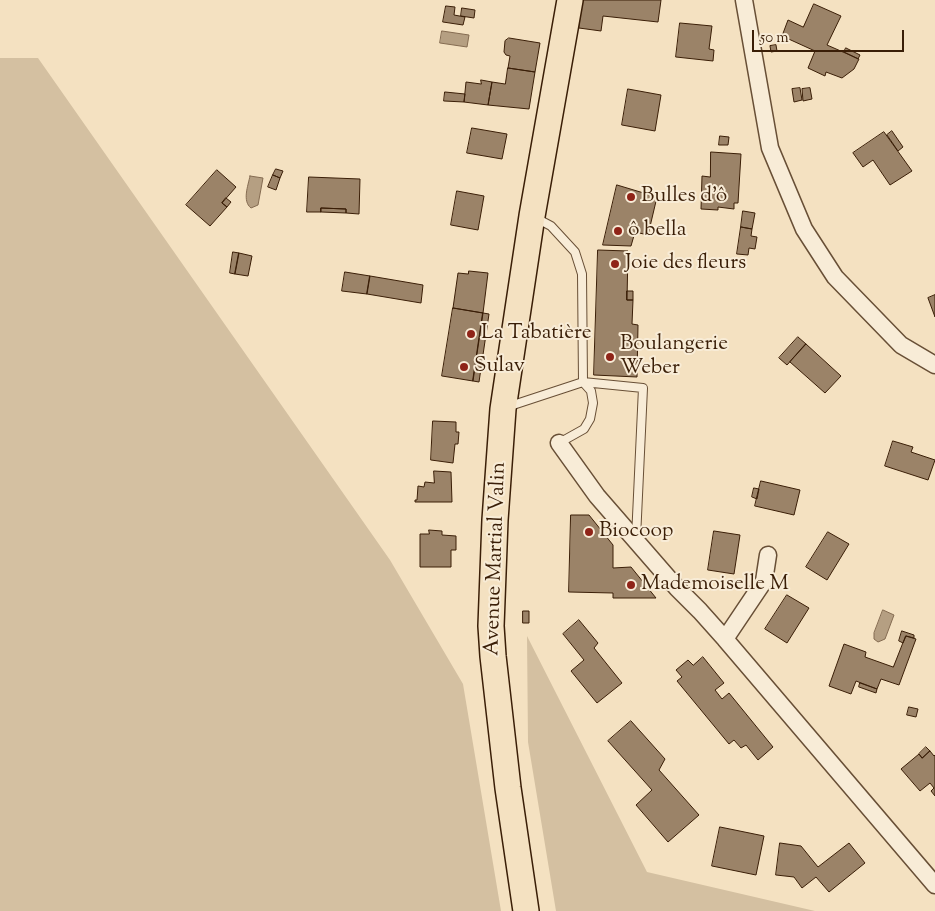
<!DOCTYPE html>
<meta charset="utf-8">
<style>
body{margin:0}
#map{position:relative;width:935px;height:911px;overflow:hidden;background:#f4e1c1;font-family:"Sorts Mill Goudy",serif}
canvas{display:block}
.scale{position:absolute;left:752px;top:30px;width:152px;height:22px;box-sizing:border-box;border:2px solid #3a1e07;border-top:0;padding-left:6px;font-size:15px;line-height:18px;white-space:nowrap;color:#3a1e07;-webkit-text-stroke:4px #f8ecd7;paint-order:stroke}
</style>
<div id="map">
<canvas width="935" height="911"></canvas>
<div class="scale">50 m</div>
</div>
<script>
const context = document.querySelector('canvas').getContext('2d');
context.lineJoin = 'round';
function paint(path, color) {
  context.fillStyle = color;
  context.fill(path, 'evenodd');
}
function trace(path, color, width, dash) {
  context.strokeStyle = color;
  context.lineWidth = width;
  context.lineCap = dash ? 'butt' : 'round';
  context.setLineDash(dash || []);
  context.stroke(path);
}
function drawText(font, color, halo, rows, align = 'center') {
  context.font = font + ' "Sorts Mill Goudy",serif';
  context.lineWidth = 4;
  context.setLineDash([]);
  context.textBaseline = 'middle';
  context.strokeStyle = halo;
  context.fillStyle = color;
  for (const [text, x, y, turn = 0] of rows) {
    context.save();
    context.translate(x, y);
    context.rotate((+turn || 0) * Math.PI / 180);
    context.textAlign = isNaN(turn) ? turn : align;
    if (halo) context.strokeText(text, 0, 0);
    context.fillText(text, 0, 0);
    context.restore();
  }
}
paint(new Path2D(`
 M0,58H38L390,560L463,684L501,911H0Z
 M527,636L647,872L815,911H556L528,742Z`), '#d4c0a1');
const water = new Path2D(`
 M442,31L469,35L467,47L440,43Z
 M250,176L263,178L258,205L251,208C242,201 248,186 250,176Z
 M883,610L894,615L885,639L878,642L874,639V633Z`);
paint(water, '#b59f82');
trace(water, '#846b51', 1);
const building = new Path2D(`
 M583,0H661L658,22L603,16L601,31L579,28Z
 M814,4L841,16L827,45L859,59L854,69L842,78L826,72L825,76L808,68L815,51L782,36L788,20L803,27Z
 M446,6L455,7L454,15L465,17L463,25L443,22Z
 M462,8L475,10L474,18L461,16Z
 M680,23L712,26L709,49L714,50L713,61L676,57Z
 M509,38L540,43L535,72L508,68L510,56L506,55L504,52L505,41Z
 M776,45L777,51L771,52L770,46Z
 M846,48L860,55L858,59L844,52Z
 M508,68L535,72L529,109L488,105L492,82L505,84Z
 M481,80L492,82L488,105L464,102L466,82L481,84Z
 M800,88L802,100L794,102L792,89Z
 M810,88L812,99L803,101L802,89Z
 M628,89L661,95L655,131L622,125Z
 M445,92L465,94L464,102L444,101Z
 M472,128L507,134L502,159L467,153Z
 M892,131L903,147L898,151L887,135Z
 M884,132L912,171L890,185L873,160L863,167L853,153Z
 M720,136L729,137L728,145H719Z
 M711,152L741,154L738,203H734V209L718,207V210L701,209L702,176L710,177Z
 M276,169L283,171L280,178L273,175Z
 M217,170L236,187L222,203L227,207L210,226L186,205Z
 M273,175L280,178L276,190L268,187Z
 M309,177L360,179L359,214L346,213V209L321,208V212H307Z
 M617,185L657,197L648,235L635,232L631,246L603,245Z
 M457,191L484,196L478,230L451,225Z
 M226,198L231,202L227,207L222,203Z
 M321,208L346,209V213L321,212Z
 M743,211L755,213L752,229L741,227Z
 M741,227L752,229L751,236L757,237L755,249L749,248L748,255L737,254Z
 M598,250L628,251L627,300H633L632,324L638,325L637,377L594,375Z
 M233,252L239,253L235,274L230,273Z
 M239,253L252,256L248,276L235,274Z
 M469,271L488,273L483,313L453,308L458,273L468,274Z
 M345,272L370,276L367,294L342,291Z
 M370,276L423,285L421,303L367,294Z
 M627,291H633V300H627Z
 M935,295V317L928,298Z
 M453,308L483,313L473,381L442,376Z
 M483,313L489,314L479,382L473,381Z
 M798,337L806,344L787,365L779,358Z
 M806,344L841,376L825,393L790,362Z
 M433,421L456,422V432H459L458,444H455L453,463L431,460Z
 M893,441L913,447L911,452L935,460L928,480L885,466Z
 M434,471L451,472L452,502H415V500H417L418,486L424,487L425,482L434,483Z
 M761,481L800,490L794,515L755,506Z
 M754,488L759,489L757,499L752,497Z
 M571,515H589L613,545V568L631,567L656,598H613V593L569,592Z
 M429,530L442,531V535L456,536V550H451V567H420V534H429Z
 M714,531L740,535L734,574L708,570Z
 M828,532L849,544L827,580L806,567Z
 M787,595L809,608L787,643L765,629Z
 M523,611H529V623H523Z
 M579,620L598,643L594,648L622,683L597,703L571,671L584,660L563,634Z
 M902,631L914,635V638L906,636L903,643L899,641Z
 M906,636L916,639L899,685L881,679L877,689L856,681L851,694L829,686L844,644L866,652L865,657L893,667Z
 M703,657L724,683L715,690L722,699L729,693L773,747L758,760L746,745L741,748L734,740L729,744L677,681L682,677L676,670L688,660L693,665Z
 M860,683L877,689L876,693L859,687Z
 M909,707L918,709L916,717L907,715Z
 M631,721L665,759L659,770L699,815L668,842L636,805L652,790L608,741Z
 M926,747L930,751L922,758L919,754Z
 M930,751L934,756L935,755V796L931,791L934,788L930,783L920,791L901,769L919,754L922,758Z
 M720,827L764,836L756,875L712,866Z
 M780,843L801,846L818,867L849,843L865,863L829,892L816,877L802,888L794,877L776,875Z`);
paint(building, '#9b8368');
trace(building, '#3a1e07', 1);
const lane = new Path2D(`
 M536,218L551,226L575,252L582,274L583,382L591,391L593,403L590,419L584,429L559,443
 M507,407L583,382L643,388L636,538`);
const street = new Path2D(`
 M744,0L770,148L804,229L835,277L901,345L935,365
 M559,443L597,496L677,588L700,611L725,639L935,885
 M725,639L764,581L768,555`);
const primary = new Path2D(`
 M526,911L508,788L493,656L491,626L495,520L503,409L532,216L570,0`);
trace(lane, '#684f36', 10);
trace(street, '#684f36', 19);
trace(primary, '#3a1e07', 28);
trace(lane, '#f8ecd7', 8);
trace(street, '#f8ecd7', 16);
trace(primary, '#f4e1c1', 25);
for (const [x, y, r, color] of [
 [631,197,5,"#8f2418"],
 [618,231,5,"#8f2418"],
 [615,264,5,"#8f2418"],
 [471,334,5,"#8f2418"],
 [610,357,5,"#8f2418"],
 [464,367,5,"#8f2418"],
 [589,532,5,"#8f2418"],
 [631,585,5,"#8f2418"]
]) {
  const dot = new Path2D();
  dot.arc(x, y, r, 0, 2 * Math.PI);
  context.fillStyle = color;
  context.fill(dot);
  trace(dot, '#f8ecd7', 2);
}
drawText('21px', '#3a1e07', '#f8ecd7', [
 ["Bulles d'ô",641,197],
 ["ô bella",628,231],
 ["Joie des fleurs",625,264],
 ["La Tabatière",481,334],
 ["Boulangerie",620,345],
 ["Weber",620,369],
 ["Sulav",474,367],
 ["Biocoop",599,532],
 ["Mademoiselle M",641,585]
], 'left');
drawText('21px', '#3a1e07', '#f8ecd7', [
 ["Avenue Martial Valin",497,559,-88]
]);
</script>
